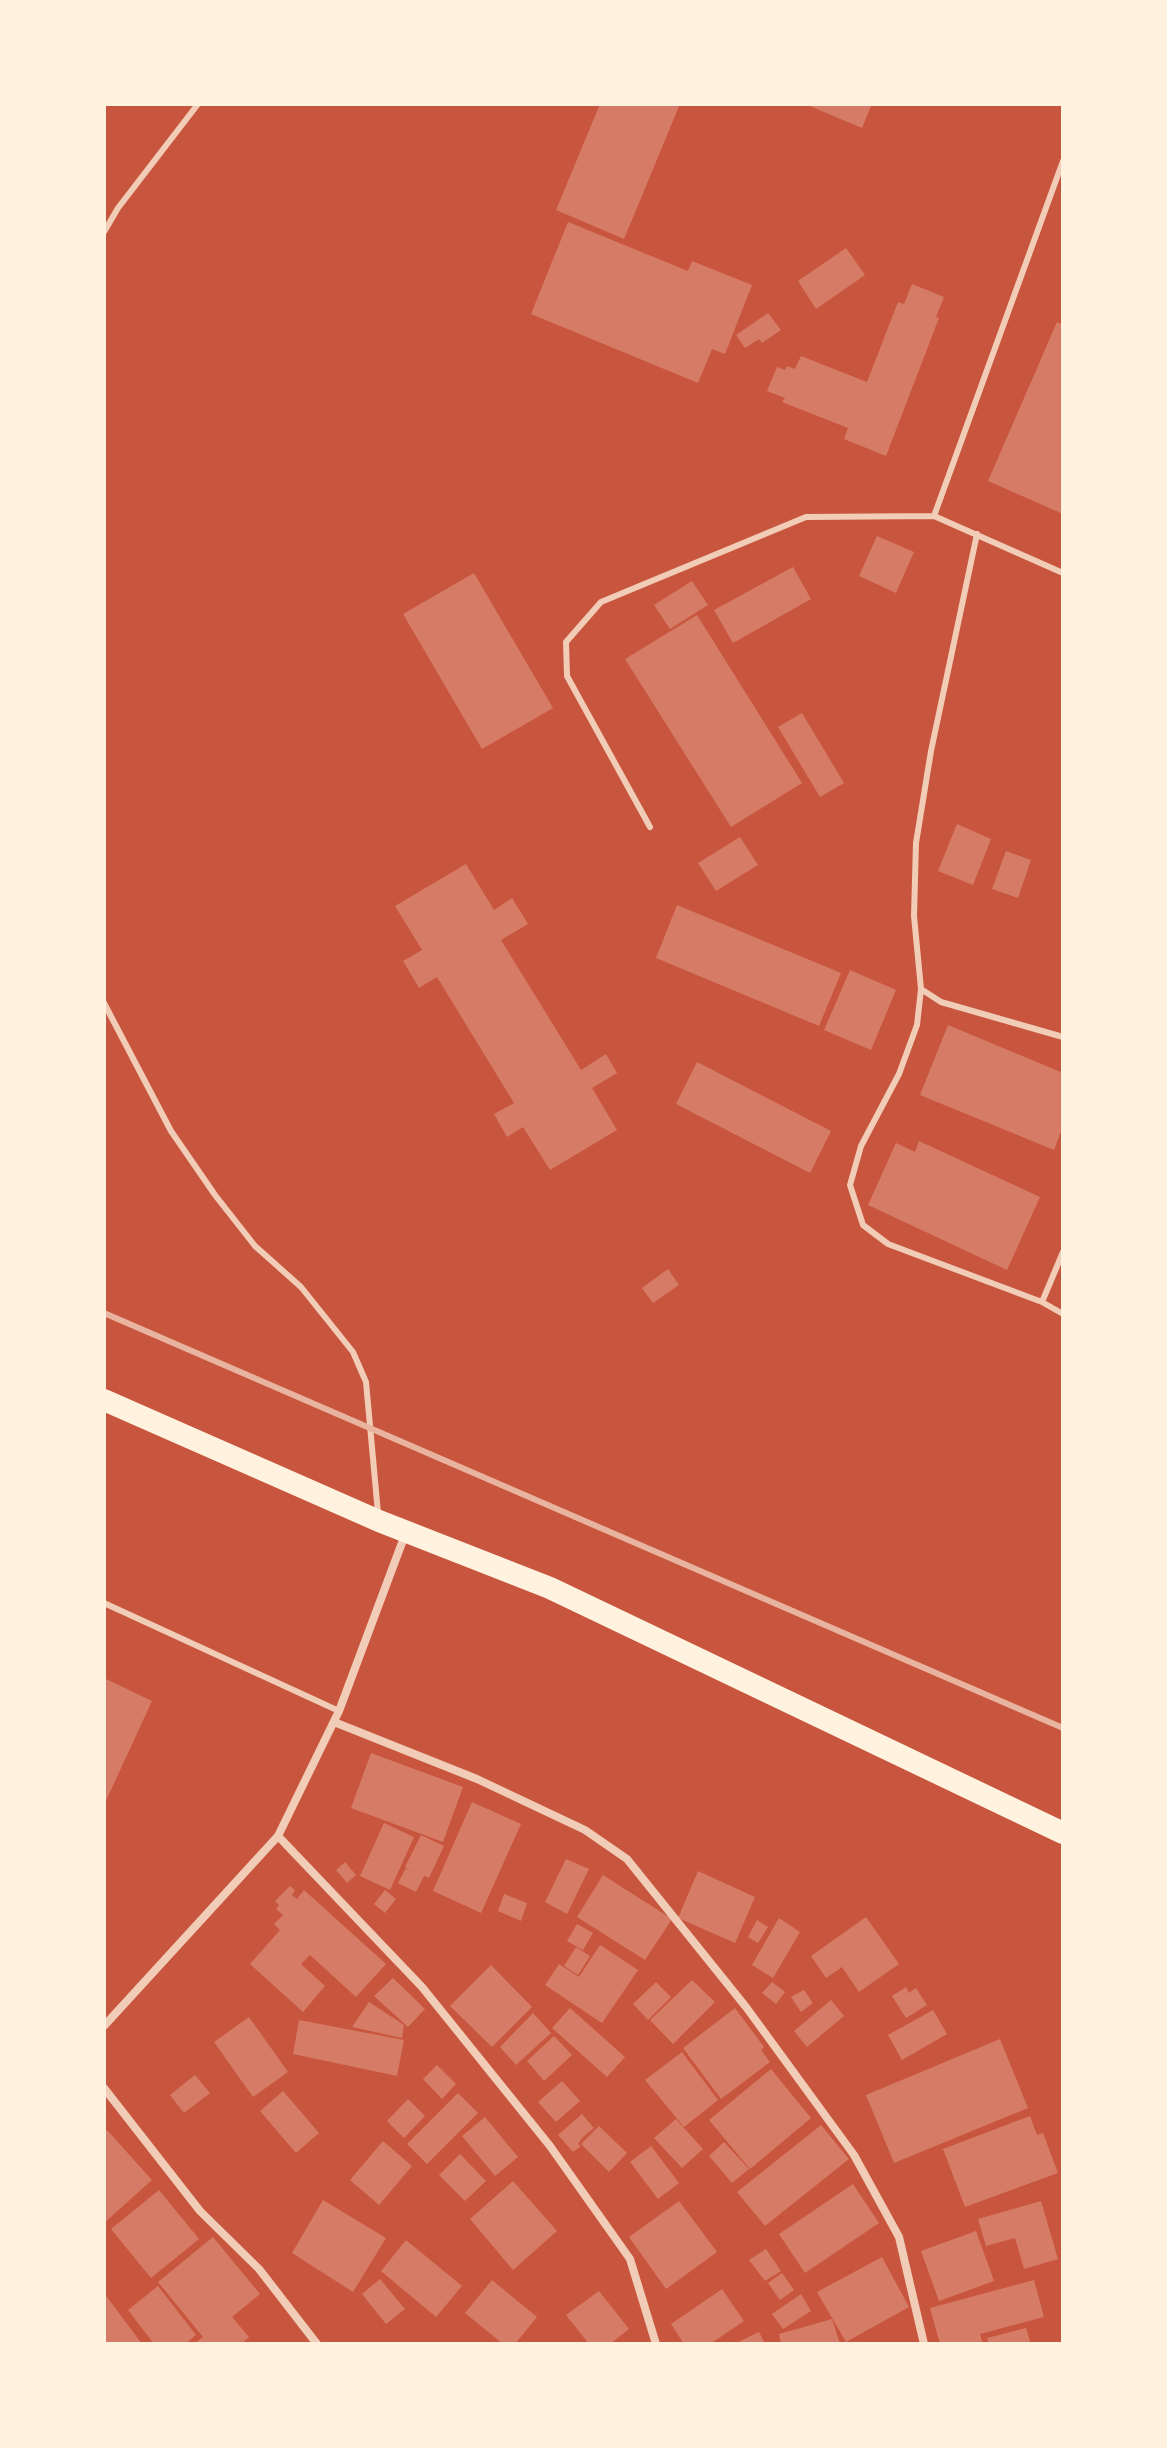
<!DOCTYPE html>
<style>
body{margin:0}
#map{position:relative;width:1167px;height:2448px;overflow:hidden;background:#c8553d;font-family:Roboto,sans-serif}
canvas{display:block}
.frame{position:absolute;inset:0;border:106px solid #fff3e0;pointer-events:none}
</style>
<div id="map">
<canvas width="1167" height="2448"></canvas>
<div class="frame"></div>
</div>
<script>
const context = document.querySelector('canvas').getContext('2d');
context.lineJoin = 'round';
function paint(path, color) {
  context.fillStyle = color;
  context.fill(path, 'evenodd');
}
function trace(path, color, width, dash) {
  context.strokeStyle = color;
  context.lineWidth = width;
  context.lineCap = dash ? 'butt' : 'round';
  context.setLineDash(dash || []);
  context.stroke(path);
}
paint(new Path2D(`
 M600,104H680L624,239L556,210Z
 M805,104H872L862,128Z
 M568,222L688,271L692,261L752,285L725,354L712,349L698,383L531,314Z
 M846,248L865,275L816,309L798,281Z
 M912,284L944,297L936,317L939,318L886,456L844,439L848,428L782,402L785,398L767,391L777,367L785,370L787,366L795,369L801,356L867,382L898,302L904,304Z
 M768,313L781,330L762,343L759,339L745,348L736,335Z
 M1057,322L1063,325V514L988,481Z
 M877,536L914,552L896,593L859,576Z
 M793,567L811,599L733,643L714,610Z
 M474,573L553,708L482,749L403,614Z
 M692,581L708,605L670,629L654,605Z
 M697,615L802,783L731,827L625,659Z
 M802,713L844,783L820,797L778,727Z
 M957,824L991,839L973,885L938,871Z
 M740,837L758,865L716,891L698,863Z
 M1006,851L1031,860L1018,898L992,889Z
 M466,864L494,910L512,898L528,924L501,940L581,1070L606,1054L617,1073L592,1088L617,1130L550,1170L523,1127L507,1137L494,1114L514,1103L437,977L419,988L403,961L422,950L395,906Z
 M677,905L841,973L819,1026L656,958Z
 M850,970L896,990L871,1050L824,1030Z
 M948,1025L1063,1073V1126L1054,1150L920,1095Z
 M697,1062L831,1131L810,1173L676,1104Z
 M919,1141L1040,1197L1007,1270L868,1205L896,1143L915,1152Z
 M668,1269L679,1285L653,1303L642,1288Z
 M104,1678L152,1701L104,1805Z
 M371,1753L463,1787L443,1842L351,1808Z
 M472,1802L521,1824L481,1913L433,1891Z
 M384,1823L414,1837L390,1890L360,1876Z
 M421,1835L444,1846L429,1878L424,1876L416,1892L398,1883L406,1868L416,1873L405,1867Z
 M566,1859L589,1869L567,1914L545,1902Z
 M345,1862L356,1875L347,1883L336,1870Z
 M698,1871L755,1897L735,1943L678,1918Z
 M603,1875L672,1919L645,1960L577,1917Z
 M290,1886L295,1890L292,1895L297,1899L304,1890L386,1964L356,1997L310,1955L301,1964L325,1986L303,2012L250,1964L280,1930L274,1924L283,1915L276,1909L279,1905L275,1901Z
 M385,1890L396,1899L385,1913L374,1904Z
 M504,1894L527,1903L521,1921L498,1911Z
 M866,1917L899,1964L859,1992L842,1967L826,1978L811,1956Z
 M779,1918L800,1932L773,1978L752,1965Z
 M757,1920L768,1927L758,1943L748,1937Z
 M577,1924L593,1933L583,1950L567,1941Z
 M600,1945L638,1970L602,2023L545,1985L559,1964L579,1977Z
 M576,1947L590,1956L578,1975L564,1966Z
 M491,1965L532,2007L492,2047L450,2006Z
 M393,1978L425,2009L408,2027L374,1996Z
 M692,1980L715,2002L673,2044L650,2020Z
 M656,1982L671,1997L648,2020L633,2004Z
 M772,1982L785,1992L776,2004L762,1993Z
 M906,1987L909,1993L916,1988L927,2005L906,2018L892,1996Z
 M804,1990L813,2003L801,2012L791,1997Z
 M831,2000L844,2016L807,2047L794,2031Z
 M369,2002L404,2025L402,2038L352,2027Z
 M570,2008L625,2057L607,2077L552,2028Z
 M735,2008L764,2047L761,2050L770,2062L721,2099L683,2048Z
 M933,2010L947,2034L902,2060L888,2035Z
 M533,2013L551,2033L516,2065L500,2047Z
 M249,2017L288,2072L253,2097L214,2042Z
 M299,2020L404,2040L397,2076L293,2054Z
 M554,2036L572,2055L544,2081L527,2061Z
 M1000,2039L1028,2108L894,2163L866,2095Z
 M682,2052L718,2100L684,2127L645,2080Z
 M437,2065L456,2084L442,2099L423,2079Z
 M771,2069L811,2118L750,2169L709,2120Z
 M195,2075L210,2093L184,2113L170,2095Z
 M562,2081L580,2101L556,2122L538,2102Z
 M283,2091L319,2133L296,2153L260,2111Z
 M458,2093L478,2113L427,2164L407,2144Z
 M408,2099L425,2116L404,2138L387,2121Z
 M582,2114L594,2128L583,2137L578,2144L581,2146L573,2152L558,2135Z
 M1030,2116L1037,2135L1043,2133L1058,2173L965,2207L943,2149Z
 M485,2117L518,2157L495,2176L462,2136Z
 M676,2119L703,2149L682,2168L654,2138Z
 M821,2125L849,2159L765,2226L737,2192Z
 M599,2126L627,2153L609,2172L581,2144Z
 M107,2130L152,2180L104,2223V2134Z
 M383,2141L412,2166L379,2205L350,2180Z
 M724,2142L749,2169L732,2183L709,2156Z
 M651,2146L679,2183L658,2199L630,2162Z
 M460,2154L486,2181L465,2201L439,2175Z
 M513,2181L557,2231L513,2270L470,2219Z
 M853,2184L879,2223L805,2273L779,2234Z
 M159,2190L199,2239L151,2278L111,2229Z
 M323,2200L386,2238L353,2292L292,2253Z
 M679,2201L717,2252L666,2289L629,2237Z
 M1041,2201L1058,2259L1024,2269L1015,2238L986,2246L978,2219Z
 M976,2231L994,2281L939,2301L921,2251Z
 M213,2237L260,2294L232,2317L249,2337L241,2344H194L203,2337L158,2282Z
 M406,2240L462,2286L436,2317L381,2271Z
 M766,2249L781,2271L765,2281L749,2260Z
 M882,2257L909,2307L846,2342L817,2292Z
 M782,2273L794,2290L780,2300L768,2283Z
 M380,2279L405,2309L386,2324L362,2294Z
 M492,2280L537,2317L515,2344H503L465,2313Z
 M1034,2280L1044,2317L980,2334L983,2344H940L930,2308Z
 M158,2286L196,2335L185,2344H154L128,2310Z
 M722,2289L744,2321L710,2344H684L671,2324Z
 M599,2291L629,2329L610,2344H589L566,2315Z
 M104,2293L142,2344H104Z
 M801,2294L811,2311L783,2329L772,2314Z
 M832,2319L840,2344H781L779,2334Z
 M1026,2328L1031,2344H989L987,2338Z
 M759,2332L765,2344H734Z`), '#d67c66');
trace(new Path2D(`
 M104,232L118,208L198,104
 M934,516L1063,161
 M977,534L931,751L916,843L914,916L921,989L917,1025L899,1074L861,1146L850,1185L863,1225L888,1244L1042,1302L1063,1314
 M650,827L567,676L566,642L601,602L806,517L934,516L1063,573
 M921,989L941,1002L1063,1037
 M104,1003L171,1131L215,1195L255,1246L301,1287L353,1352L366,1382L378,1513
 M1042,1302L1063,1252
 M104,1603L339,1711`), '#f1ccb7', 6);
trace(new Path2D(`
 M334,1722L477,1779L585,1830L627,1859L746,2007L854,2155L899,2237L924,2344
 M278,1836L422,1987L550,2146L630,2259L656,2344
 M104,2026L278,1836L339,1711L406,1532
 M104,2088L200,2211L259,2269L317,2344`), '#f1ccb7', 8);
trace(new Path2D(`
 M104,1400L379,1521L550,1588L1063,1833`), '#fff3e0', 22);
trace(new Path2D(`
 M104,1313L1063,1728`), '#e9b49f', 6);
</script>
